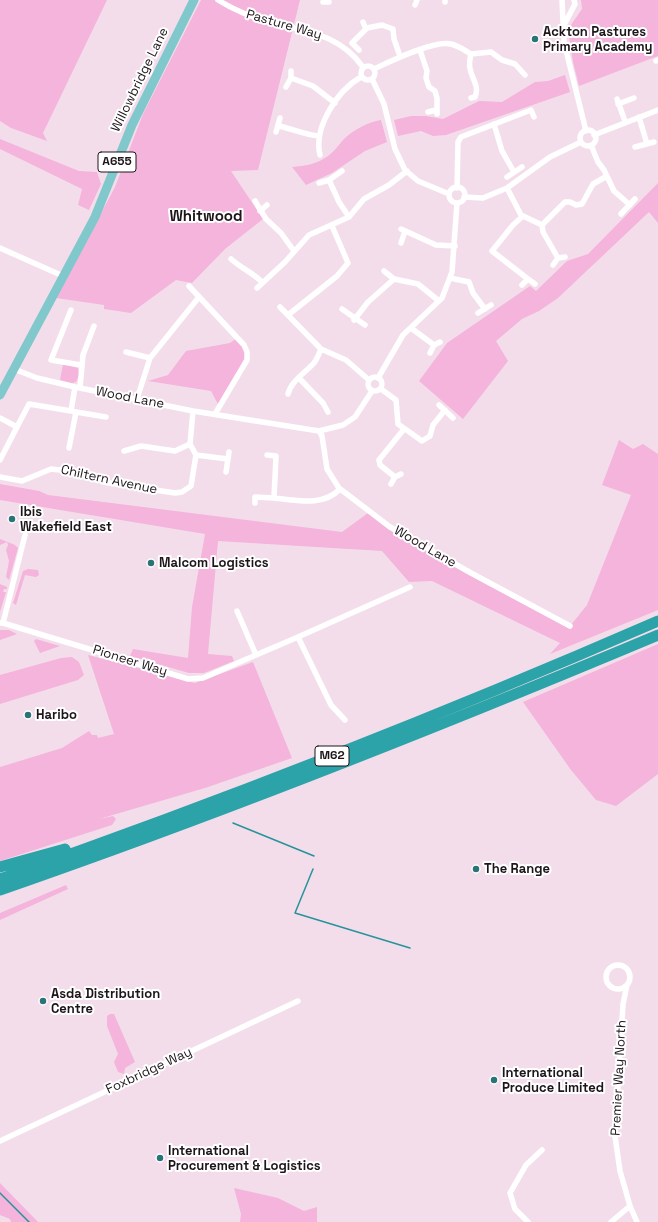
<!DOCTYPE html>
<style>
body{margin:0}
canvas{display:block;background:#f3ddea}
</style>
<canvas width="658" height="1222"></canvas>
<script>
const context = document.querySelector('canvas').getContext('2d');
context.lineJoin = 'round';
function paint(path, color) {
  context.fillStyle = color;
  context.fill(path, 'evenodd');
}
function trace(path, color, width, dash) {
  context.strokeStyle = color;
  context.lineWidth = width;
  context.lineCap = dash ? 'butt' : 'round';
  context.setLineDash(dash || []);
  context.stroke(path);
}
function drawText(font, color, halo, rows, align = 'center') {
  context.font = font + ' "Space Grotesk",sans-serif';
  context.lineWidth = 4;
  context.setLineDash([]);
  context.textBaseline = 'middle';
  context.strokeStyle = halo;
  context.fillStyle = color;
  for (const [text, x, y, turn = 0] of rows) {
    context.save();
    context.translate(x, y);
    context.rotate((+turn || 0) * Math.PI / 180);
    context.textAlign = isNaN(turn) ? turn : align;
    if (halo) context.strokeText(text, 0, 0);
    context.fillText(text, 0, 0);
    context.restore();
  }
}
paint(new Path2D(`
 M0,0H107L43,133L47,141L11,128L0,121Z
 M201,0H300L258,170L231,171L263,219L225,249L192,283L176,280L131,313L104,309V305L56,298L115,187L143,114Z
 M581,0H658V56L579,86L573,62L568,29L582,9Z
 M565,75L570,92L446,135L433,136L421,131L398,136L394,120L411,116H426L443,119L479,101L502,102L535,82L548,81Z
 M381,120L387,142L365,151L332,173L306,185L292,167C305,166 317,164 328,156C335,151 339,144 345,138C355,129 368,122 381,120Z
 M0,139L79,171L97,172L101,184L89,210L78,205L82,189L0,149Z
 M658,183V223L649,212L558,298L539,311L522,319L496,341L508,361L463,419L419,381L447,343L530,286L536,291L567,261L588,254Z
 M237,338L248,356L219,406L211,391L148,381L168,375L186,351L230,343Z
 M63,364L78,368L79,375L76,382L72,383L60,380Z
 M619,440L633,449L643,444L658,454V610L550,654L560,643L432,581L409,582L382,551L218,541L208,654L232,656L234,661L204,673H189L130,656L133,649L188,658L192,607L205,534L0,500V484L39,491L48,495L342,532L368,513L570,626L587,605L631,495L602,485Z
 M0,539L15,545L18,548L9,580L6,577L9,561L6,550L8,545L7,542L0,545Z
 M28,569L38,570L39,575L36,577L25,575L16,605L13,603L23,571Z
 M0,584L7,587V589H4L3,592H6L0,612Z
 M0,630H9L17,634L0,640Z
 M36,639L60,646L40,653L34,641Z
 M658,644V774L616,806L596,800L571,770L523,702Z
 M88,655L195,683L253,662L292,758L205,788L99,819L113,816L116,819L112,825L0,861V767L62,748L89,731L92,735H97L98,738L114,734Z
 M72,657L79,662L84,675L78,680L0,704V675L61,658Z
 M66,885L68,889L0,920V913Z
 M110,1014H114L135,1062L125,1068L124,1074L118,1072L114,1062L118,1054L107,1026V1016Z
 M0,1183L38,1222H11L10,1219L0,1215Z
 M234,1188L278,1198L304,1211L317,1207V1222H240L241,1214Z`), '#f4b4dc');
trace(new Path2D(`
 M233,823L314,856
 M313,869L295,913L410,948
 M0,1193L29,1222`), '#26939a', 1.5);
trace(new Path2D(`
 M218,0C234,10 251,17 269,22C306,32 338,33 363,67
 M445,0V2
 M562,0L564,42L586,131
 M323,2H329
 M415,5L417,0
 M363,22L366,29
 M563,27L575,4L574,0
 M359,50L352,43L367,28L382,25L393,29L394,39L400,56
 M420,50L427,71L426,78L429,87L435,91L437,98V114
 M471,54C470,58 469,64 470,68C471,78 480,86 475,97L471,98
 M656,61L658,60
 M361 73a7 7 0 1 1 14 0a7 7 0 1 1-14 0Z
 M374,69C391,61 434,40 451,44C459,46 464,50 471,54L491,52L502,60L515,64L525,75
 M291,78L313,86L335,103
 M372,79L384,104L395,149L405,170L418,181L449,194
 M286,87L291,78V71
 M617,99L625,121
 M618,104L634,98
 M428,112L436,110
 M639,117L647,144
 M494,124L502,151L514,172
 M279,126C293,129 305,135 319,136
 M580 138a8 8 0 1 1 16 0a8 8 0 1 1-16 0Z
 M276,132L280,118
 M594,135L658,110
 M591,145L598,162L604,170L614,191L630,205
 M635,147L654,142
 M320,155C313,127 338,90 361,77
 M507,177L522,167
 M329,180L339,202L349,217
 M319,183L329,180L342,171
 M449 195a8 8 0 1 1 16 0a8 8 0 1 1-16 0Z
 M457,188L458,142L461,137L531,110L534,117
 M507,188L521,215L542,225
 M464,197L483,198L507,188L550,157L581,142
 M255,201L266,219L281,233L294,251
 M260,211L267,205
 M621,214L635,199
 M542,225L565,202H570L576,205L582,204L593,184L607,176
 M542,225L543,232L558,258
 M401,229L436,245L455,246
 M401,243L405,231
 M0,248L63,276
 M231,259C241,268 253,273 262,282
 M553,265L558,258L565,257
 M384,271L394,279
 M450,278L469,282L473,293L485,309
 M528,279L535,284
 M522,285L528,279L492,251L513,225L523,216
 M189,286L244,345L247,352V360L215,414
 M257,288L285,262L309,235L349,217L364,199L389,185L407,171
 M280,307L321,349L346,360L369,380
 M342,309L365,325
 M71,310L51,360L81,365
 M478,313L491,305
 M288,315L337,276L348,263L332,226
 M354,320L368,302L394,279L418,284L439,301
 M411,328L434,345
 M126,352L150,358
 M430,353L434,345L440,342
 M14,369L37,378L75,387L193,411L319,431L343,425L355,417L372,391
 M368 384a7 7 0 1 1 14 0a7 7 0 1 1-14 0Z
 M299,378L323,403L328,412
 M378,378L403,335L442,298L452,272L457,203
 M80,388L83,355L94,326
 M381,389L396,400L398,424L422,441L430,436L433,425L445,410
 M288,394C291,381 305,373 314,363C317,359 319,354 321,349
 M137,399L150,358L199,297
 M439,405L453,418
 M76,412L106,417
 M0,418L17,427L0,460
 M17,427L29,404L71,411L75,387
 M319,431L322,436L327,469L339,488L390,527L471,573L570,626
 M69,448L76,412L71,411
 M124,451L141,446L175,451L190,444
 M196,455L228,459L226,472
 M228,459L229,452
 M0,477L22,481L51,469L88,473L103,482L175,493L182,492L191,486L196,455L190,444L193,411
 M395,477L380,465L379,460L404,429
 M391,484L395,477L401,474
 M274,498C296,500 323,507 340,489
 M255,503V497L274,498L276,456L267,455
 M0,623H3L25,535
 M3,623L188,679L203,678L256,655L237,611
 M298,637L410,587
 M256,655L298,637L331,705L345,720
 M606 977a12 12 0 1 1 24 0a12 12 0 1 1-24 0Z
 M627,985L623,1004L615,1136L620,1171L630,1206L637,1222
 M0,1141L298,1001
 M528,1222L515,1209L510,1193L526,1165L542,1150
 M611,1222L630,1206`), '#fff', 5.5);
trace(new Path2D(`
 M0,395L95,217L132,125L194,0`), '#80c8cb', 9);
trace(new Path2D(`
 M0,867L65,849
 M0,879C223,801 442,715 658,621
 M0,890C222,813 441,726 658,635`), '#2ca3a9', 11);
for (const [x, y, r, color] of [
 [535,39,4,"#2a7478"],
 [12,519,4,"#2a7478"],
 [151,563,4,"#2a7478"],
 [28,715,4,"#2a7478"],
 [476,869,4,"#2a7478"],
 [43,1001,4,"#2a7478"],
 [494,1080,4,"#2a7478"],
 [160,1158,4,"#2a7478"]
]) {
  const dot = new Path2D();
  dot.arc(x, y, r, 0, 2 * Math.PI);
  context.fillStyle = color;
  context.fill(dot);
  trace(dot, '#fff', 1.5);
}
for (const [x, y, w] of [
 [117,162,38],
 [332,756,34]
]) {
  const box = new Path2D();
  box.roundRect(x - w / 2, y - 10, w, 20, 3);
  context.fillStyle = '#fff';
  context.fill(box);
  trace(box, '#1d151a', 1);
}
drawText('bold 12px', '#1d151a', null, [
 ["A655",117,162],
 ["M62",332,756]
]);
drawText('13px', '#1d151a', '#fff', [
 ["Pasture Way",284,25,16],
 ["Willowbridge Lane",140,80,-64],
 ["Wood Lane",130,398,11],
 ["Chiltern Avenue",109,480,12],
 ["Wood Lane",425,547,30],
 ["Pioneer Way",130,661,17],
 ["Foxbridge Way",149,1071,-25],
 ["Premier Way North",619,1078,-87]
]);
drawText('bold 13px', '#1d151a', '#fff', [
 ["Ackton Pastures",543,32],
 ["Primary Academy",543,47],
 ["Ibis",20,512],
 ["Wakefield East",20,527],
 ["Malcom Logistics",159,563],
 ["Haribo",36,715],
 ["The Range",484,869],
 ["Asda Distribution",51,994],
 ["Centre",51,1009],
 ["International",502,1073],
 ["Produce Limited",502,1088],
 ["International",168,1151],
 ["Procurement & Logistics",168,1166]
], 'left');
drawText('bold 15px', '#1d151a', '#fff', [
 ["Whitwood",206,217]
]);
</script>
